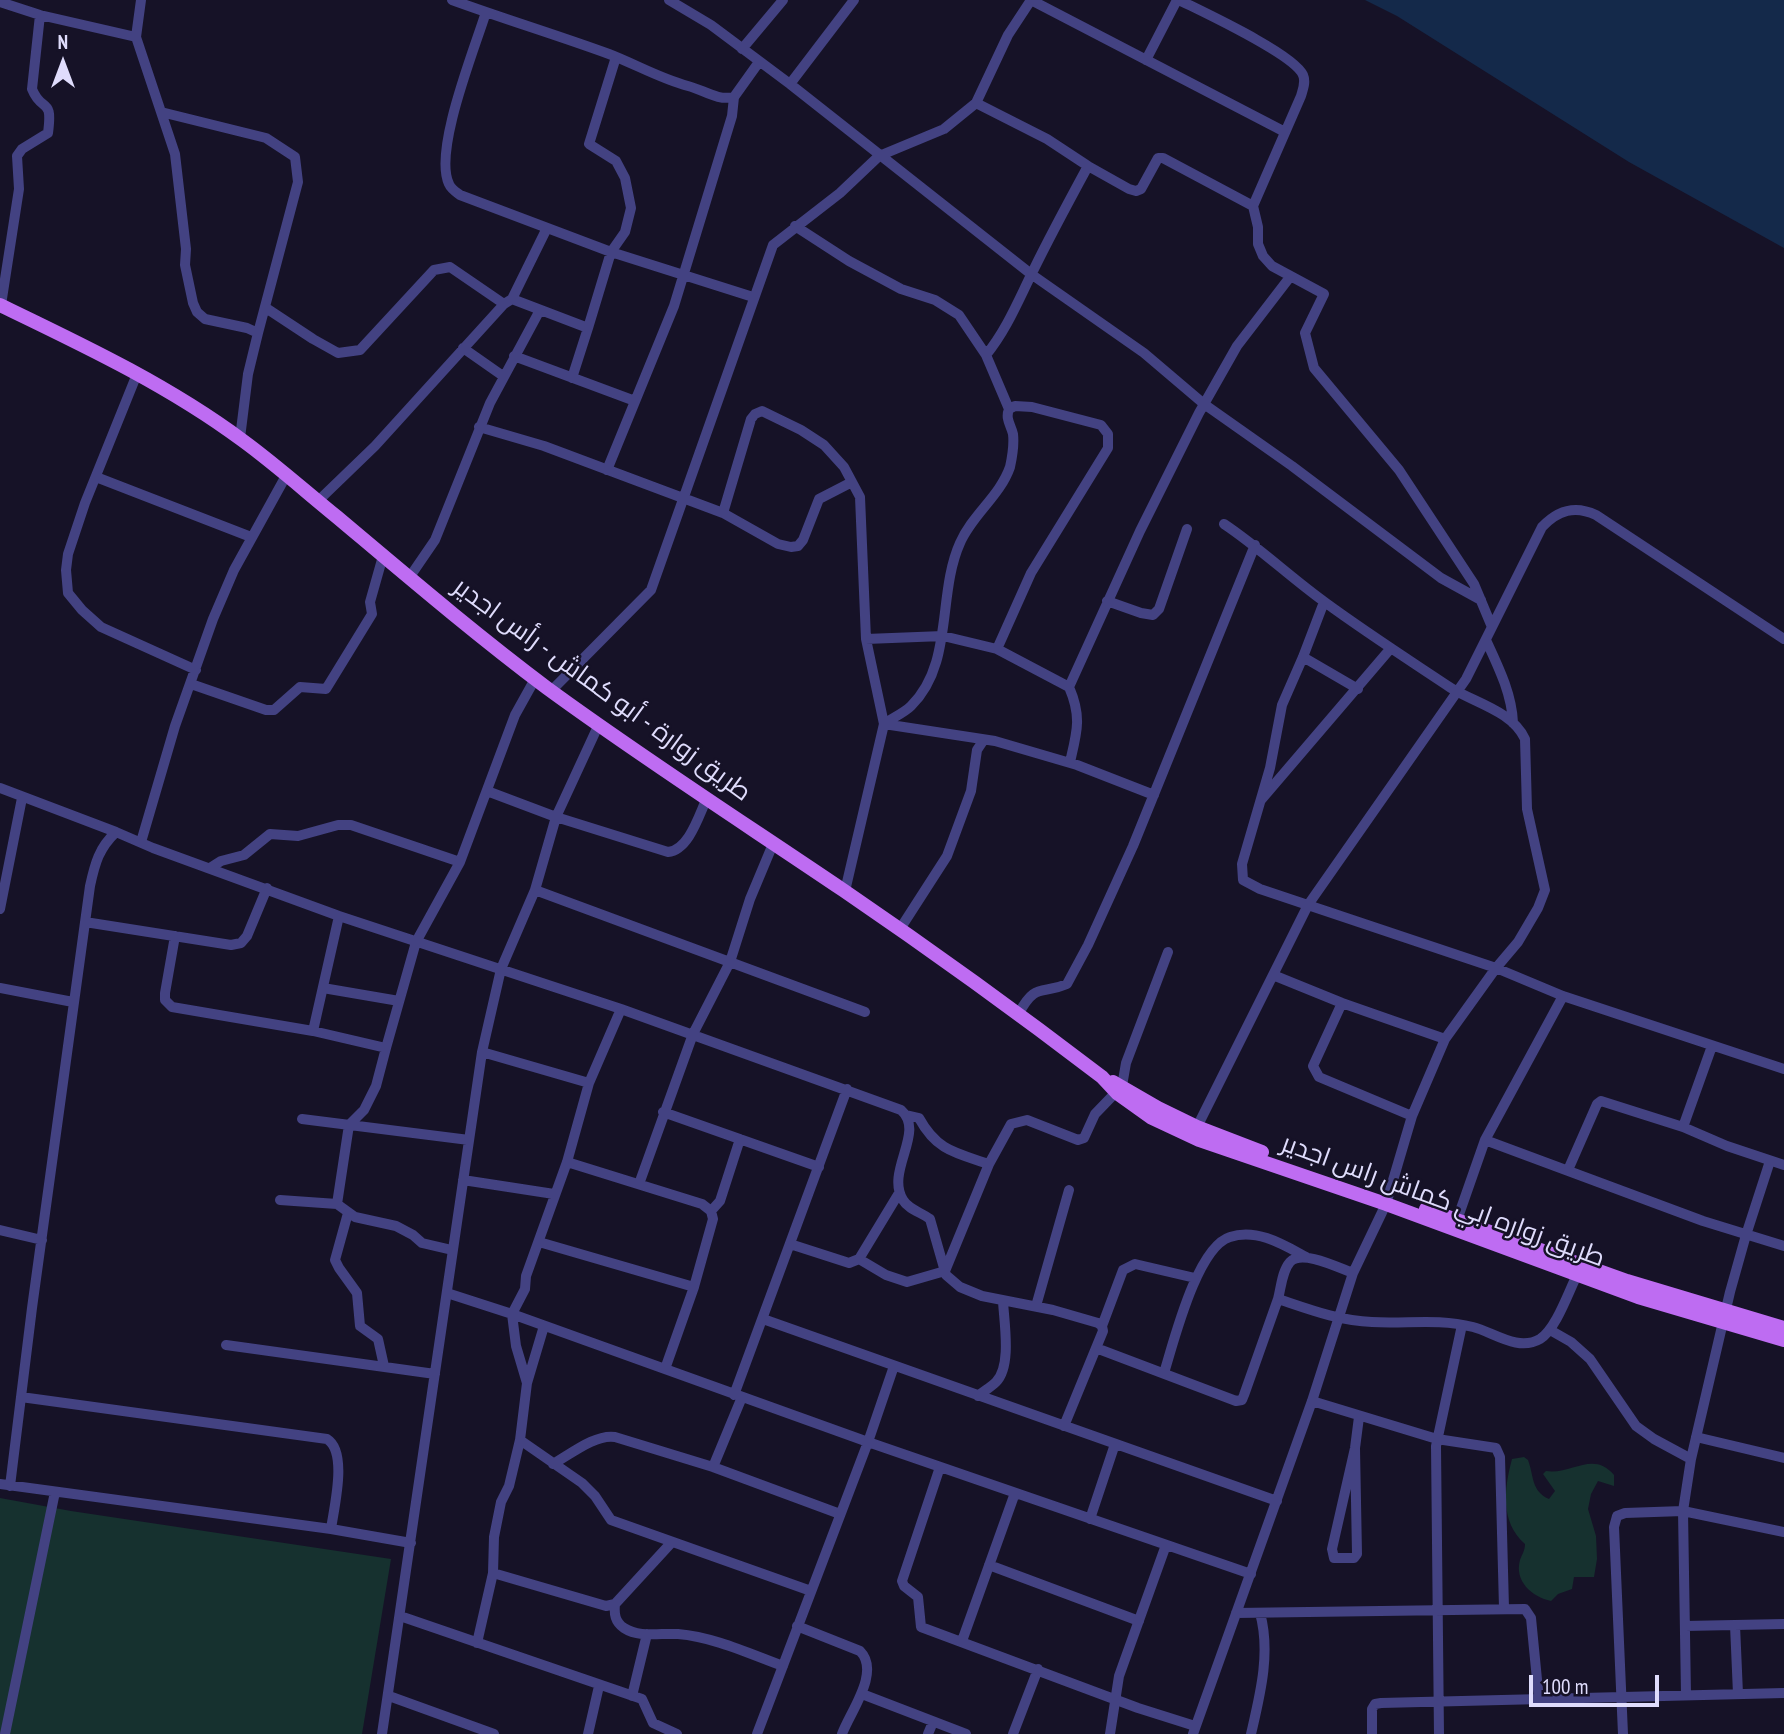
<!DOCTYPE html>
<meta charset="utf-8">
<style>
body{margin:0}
#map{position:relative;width:1784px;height:1734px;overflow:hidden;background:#161227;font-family:"PT Sans Narrow",sans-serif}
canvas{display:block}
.north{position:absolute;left:28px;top:28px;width:70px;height:70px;-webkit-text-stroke:5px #161227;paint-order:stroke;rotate:0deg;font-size:19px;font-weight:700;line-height:28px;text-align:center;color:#dfdcfc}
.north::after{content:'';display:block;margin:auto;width:24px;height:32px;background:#dfdcfc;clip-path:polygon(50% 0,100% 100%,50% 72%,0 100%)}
.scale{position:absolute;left:1529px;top:1675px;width:130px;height:32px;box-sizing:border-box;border:4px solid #dfdcfc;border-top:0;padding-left:9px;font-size:21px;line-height:24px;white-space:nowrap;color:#dfdcfc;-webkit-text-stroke:5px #161227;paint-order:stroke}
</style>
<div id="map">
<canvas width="1784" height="1734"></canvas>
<div class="north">N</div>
<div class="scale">100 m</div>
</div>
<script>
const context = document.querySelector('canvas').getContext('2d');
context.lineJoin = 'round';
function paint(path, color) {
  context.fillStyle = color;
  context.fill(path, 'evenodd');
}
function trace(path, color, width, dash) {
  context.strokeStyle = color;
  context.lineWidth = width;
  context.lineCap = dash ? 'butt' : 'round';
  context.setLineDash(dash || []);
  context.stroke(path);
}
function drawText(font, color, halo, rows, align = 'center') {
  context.font = font + ' "PT Sans Narrow",Cairo,sans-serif';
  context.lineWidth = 5;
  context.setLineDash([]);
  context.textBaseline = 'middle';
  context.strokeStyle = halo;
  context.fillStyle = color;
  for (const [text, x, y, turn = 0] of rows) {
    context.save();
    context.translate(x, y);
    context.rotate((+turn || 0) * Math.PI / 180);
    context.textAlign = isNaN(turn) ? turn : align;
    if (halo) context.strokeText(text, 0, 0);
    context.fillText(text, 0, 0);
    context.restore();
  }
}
paint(new Path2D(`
 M1524,1457L1528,1460C1534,1476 1531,1491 1549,1499L1555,1491L1543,1474L1546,1471C1572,1475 1593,1450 1614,1475V1486L1598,1481L1591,1494L1588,1509L1596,1536L1597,1559L1594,1577H1574L1572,1589L1558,1594L1551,1601C1532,1597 1514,1581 1520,1560C1522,1554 1525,1551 1525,1544C1500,1522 1504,1489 1512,1459Z
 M0,1498L71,1511L391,1559L362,1734H0Z`), '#16312f');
paint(new Path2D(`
 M1365,0H1784V248L1629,162L1397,16Z`), '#14294a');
trace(new Path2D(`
 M141,0L136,37L175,154L186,249L185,265L193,303L197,312L205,319L247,328L258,333L248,374L240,438
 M452,0C504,19 557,35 609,54C635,64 661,79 688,86C704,90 717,101 734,97L759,62
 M669,0L711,25L790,84L1031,274L1144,353L1204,404L1292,466L1441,578L1481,600
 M1031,0L1285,132
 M1179,0C1203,12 1294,54 1303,75C1306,82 1303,89 1301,96L1253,206L1258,227V244L1263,256L1272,266L1324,294L1305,333L1314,368L1399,470L1474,584L1492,627
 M0,2L40,15L136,37
 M486,12C475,48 433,151 449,184C451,189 456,192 460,195L611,252L753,297
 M742,49L783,0
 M1146,60L1177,0
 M790,84L854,0
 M976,103L1047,139L1088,166L1129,189L1136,191L1141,189L1158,158H1163L1253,206
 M161,112L266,138L295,157L298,182L258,333
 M795,226L849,261L901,289L935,300L959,315L986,355L1009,409C1005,419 1011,425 1013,434C1014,443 1012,458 1010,467C1000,496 972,515 960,543C937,594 954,664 911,706C904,713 892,718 884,724L995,741L1077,765L1154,795
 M512,299L588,328L611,252L625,232L631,208L625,178L616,161L589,144L616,57
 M1,305L19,189L17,156L22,149L48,133C53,95 42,114 32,89L40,15
 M266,308L313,339L338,353L360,350L434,270L450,267L504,304
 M463,348L503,376
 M986,355C1007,329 1018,301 1033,271C1050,236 1069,201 1088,166
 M514,356L635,401
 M137,374L85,503L68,554L66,570L68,593L82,610L101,627L196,670
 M572,378L588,328
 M479,427L544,446L723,513L778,544L791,547L798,546L803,540L819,499L852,482
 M607,470L674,306L732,116L734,97
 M96,477L251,537
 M318,501L375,446L504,304L512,299L547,228
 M723,513L751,419L755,414L762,411L801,430L824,445L844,467L860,497L866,639L884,724L845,891
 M409,578L435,540L490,403L540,310
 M1107,601L1141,613L1153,615L1159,609L1187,529
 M1324,602L1303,657L1282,705L1270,768L1242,864L1243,880L1260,889L1496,968L1563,996L1784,1069
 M866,639L943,636L997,649L1069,687L1140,531L1199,413L1237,346L1290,277
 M1486,640C1498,666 1512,694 1513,723
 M997,649L1031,573L1108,448V434L1101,425L1032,407L1015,406L1009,409
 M1303,657L1358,689
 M191,684L266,710H274L300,687L326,689L372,614L370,602L383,556
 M1069,687C1082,717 1077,732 1070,762
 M551,691L651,590L773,245L840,193L879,156L944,129L976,103L1008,35L1031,0
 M0,788L116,832L153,848L339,916L621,1009L901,1110C926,1132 885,1171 903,1200C909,1210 921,1212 930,1219L946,1275L960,1287L982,1296L1053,1310L1098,1323L1102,1326L1103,1331L1064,1426
 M487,791L556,817L668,852C689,850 699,815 707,798
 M1261,800L1391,648
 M141,842L175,726L213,619L234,570L287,474
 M210,868L221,861L244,855L270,834L298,836L338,825H351L460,862
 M535,890L865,1012
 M0,909L22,798
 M85,922L231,945L241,943L247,936L267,888
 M900,929L947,856L971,791L977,750L983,741
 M175,936L165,993V1000L172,1007L313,1031L386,1048L416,942L460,862L515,715L535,679
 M1273,975L1342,1003L1445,1039
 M0,988L73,1002
 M323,988L399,1001
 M1342,1003L1313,1066L1319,1077L1412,1116
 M1019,1013C1036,982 1041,995 1067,984L1088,945L1133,846L1255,545
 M313,1031L339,916
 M482,1052L589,1083L621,1009
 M663,1112L819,1167
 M906,1115L919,1118C937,1151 956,1153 989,1164
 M302,1119L469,1140
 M1197,1127L1308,905L1466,679L1542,527C1558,510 1575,505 1596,515L1784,639
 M1683,1127L1712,1046
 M1485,1140L1703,1221L1784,1246
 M567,1162L702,1204L711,1211L713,1219L694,1287
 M1568,1170L1597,1104L1601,1101L1683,1127L1727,1146L1784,1165
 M463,1180L554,1194
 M639,1184L693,1034L730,962L750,899L773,844
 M280,1200L337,1204L355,1217L396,1226L413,1235L422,1243L452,1250
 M337,1204L349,1125L364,1110L376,1086L386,1048
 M711,1211L720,1201L740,1139
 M348,1213L335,1260L339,1268L357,1293L360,1326L378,1339L384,1366
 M1457,1220L1485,1140L1563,996
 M0,1230L42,1240
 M539,1242L694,1287L665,1369
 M790,1244L849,1263L859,1259L899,1193
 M859,1259L886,1275L907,1282L945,1271
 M945,1271L989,1164L1011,1124L1027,1120L1078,1140L1084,1138L1095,1114L1122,1086L1126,1063L1168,952
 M447,1293L512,1314L868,1442L1251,1574
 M1278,1299C1281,1288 1282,1271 1290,1262C1302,1249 1339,1268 1353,1273
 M1036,1306L1069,1190
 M763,1319L1277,1501
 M1102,1326L1123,1270L1135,1264L1195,1278
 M1550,1330L1571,1342L1590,1359L1636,1426L1654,1439L1691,1459
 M226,1345L435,1374
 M1096,1348L1236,1401L1242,1400L1244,1395L1278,1299C1308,1309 1339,1321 1372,1322C1408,1324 1437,1318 1473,1327C1493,1332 1518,1352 1540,1339C1556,1329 1568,1293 1577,1275
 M1164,1373C1174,1341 1197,1247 1230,1237C1257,1228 1284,1245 1306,1257
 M527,1383L544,1326
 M734,1395L847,1089
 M978,1396C984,1391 991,1387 996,1382C1012,1366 1004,1322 1003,1301
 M21,1397L327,1439C348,1452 334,1507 331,1529
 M1312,1401L1437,1439L1496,1448L1500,1457L1504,1608
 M1696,1437L1784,1458
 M520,1440L582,1483L595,1496L611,1520L811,1591
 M1355,1448L1357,1554L1354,1558H1334L1332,1549L1355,1448L1359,1417
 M553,1464C571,1454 595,1434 615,1437L713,1467L840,1514
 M713,1467L742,1397
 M940,1467L902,1581L904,1586L918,1597L921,1627L1138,1708L1195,1726
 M0,1484L331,1529L411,1543
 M10,1486L32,1308L90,886C95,863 99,848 116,832
 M1090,1519L1115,1444
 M989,1565L1139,1621
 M493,1573L606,1606L615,1604L672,1542
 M615,1604C614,1614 615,1622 624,1628C639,1638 660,1633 678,1634C714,1637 750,1654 783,1666
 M1236,1613L1525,1609L1531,1618L1539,1700
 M400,1616L642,1699L653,1723L677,1734
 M1735,1625L1738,1694
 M797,1626L860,1651C881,1672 850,1712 842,1734
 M1685,1626L1784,1624
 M962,1641L1015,1493
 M477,1643L493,1573L494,1537L501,1502L509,1486L520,1440L527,1383L516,1346L512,1314L525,1289L526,1276L567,1162L589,1083
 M862,1694L966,1734
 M1686,1695L1683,1511L1691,1459L1730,1292L1746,1235L1770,1161
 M389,1696L494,1734
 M632,1696L647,1634
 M5,1734L55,1492
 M382,1734L482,1052L501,969L535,890L556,817L599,724
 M588,1734L599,1686
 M757,1734L868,1442L894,1366
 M928,1734L933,1722
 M1013,1734L1038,1669
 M1110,1734L1119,1676L1166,1545
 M1193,1734L1312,1401L1353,1273L1386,1204L1412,1116L1445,1039L1496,968L1518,942L1538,908L1545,890L1527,809L1525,739C1512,711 1475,703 1451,688C1409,660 1367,633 1326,603C1291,578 1260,548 1224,524
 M1251,1734C1260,1695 1271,1653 1260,1613
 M1372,1734V1709L1375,1704L1381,1703L1784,1693
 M1439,1734L1436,1446L1462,1325
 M1623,1734L1614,1527L1617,1516L1625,1513L1683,1511L1784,1532`), '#434282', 10);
trace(new Path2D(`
 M0,305C83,345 168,385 242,440C275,464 305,491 337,517C406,575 475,634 547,688C644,759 744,823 843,890C931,950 1017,1012 1102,1077L1117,1093L1152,1118L1199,1140L1386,1204L1638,1297L1784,1340
 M1113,1082L1158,1108L1197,1127L1262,1152
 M1426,1209L1627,1281L1784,1328`), '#be6cf2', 14);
drawText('26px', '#dfdcfc', '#161227', [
 ["طريق زوارة - أبو كماش - رأس اجدير",602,690,36],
 ["طريق زواره ابي كماش راس اجدير",1443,1201,20]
]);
</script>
